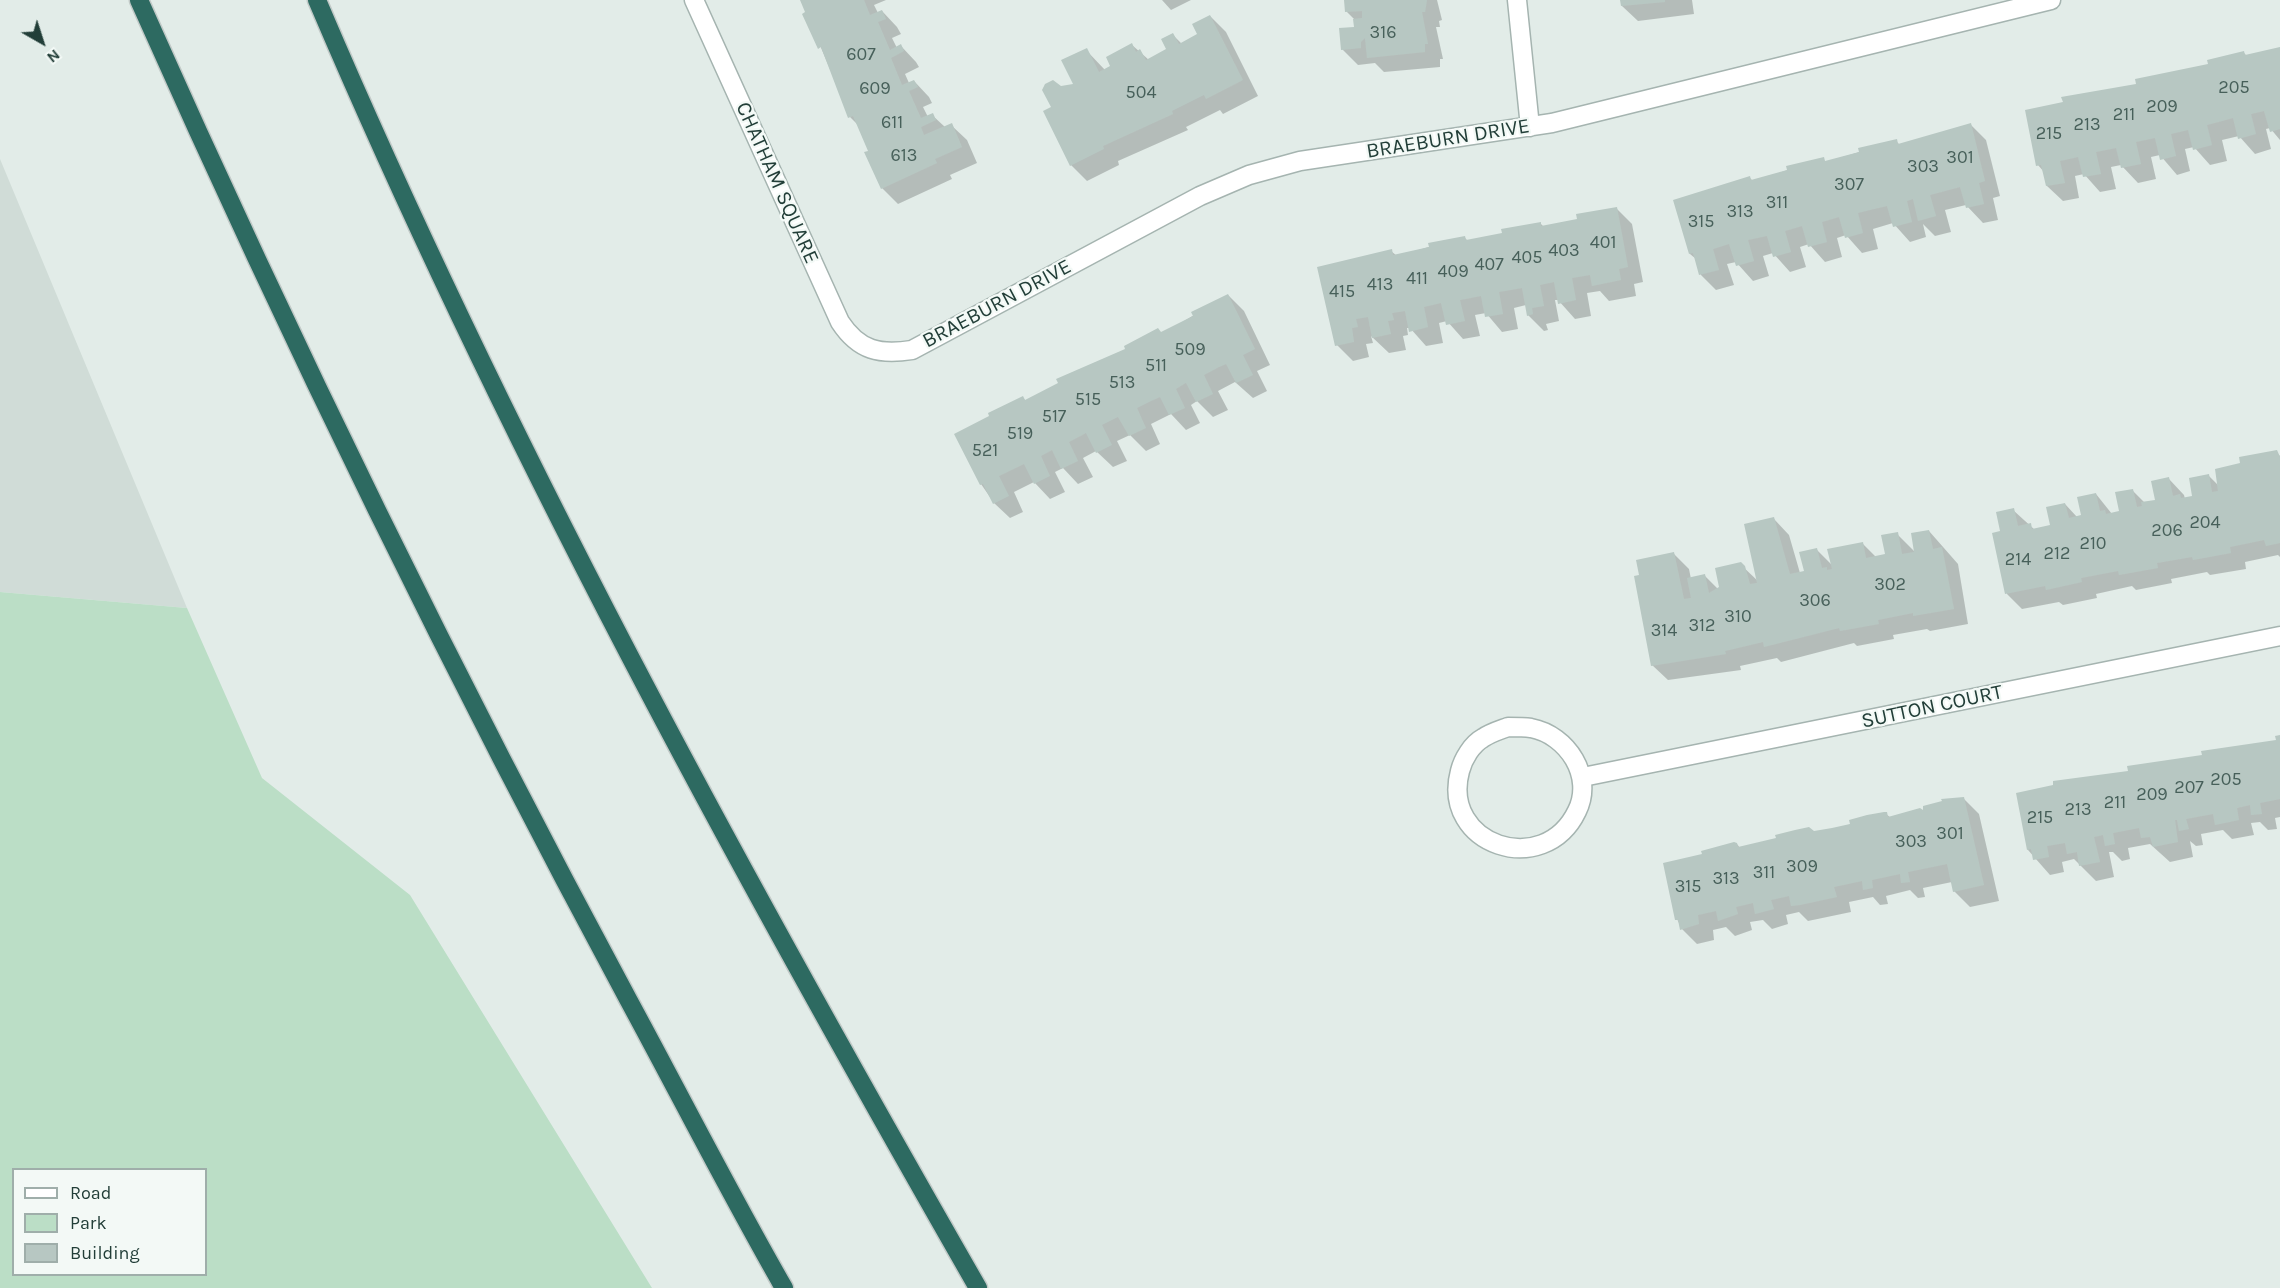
<!DOCTYPE html>
<style>
body{margin:0}
#map{position:relative;width:2280px;height:1288px;overflow:hidden;background:#e2ece8;font-family:Karla,sans-serif}
canvas{display:block}
.legend{position:absolute;left:12px;top:1168px;width:195px;height:108px;box-sizing:border-box;background:#f3f9f6;border:2px solid #9faeaa;margin:0;padding:8px 10px;list-style:none;font-size:18px;color:#223e38}
.legend li{display:flex;align-items:center;gap:12px;height:30px}
.legend b{width:30px;border:2px solid #9faeaa}
.north{position:absolute;left:12px;top:12px;width:60px;height:60px;-webkit-text-stroke:4px #f3f9f6;paint-order:stroke;rotate:141deg;font-size:16px;font-weight:700;line-height:24px;text-align:center;color:#223e38}
.north::after{content:'';display:block;margin:auto;width:21px;height:27px;background:#223e38;clip-path:polygon(50% 0,100% 100%,50% 72%,0 100%)}
</style>
<div id="map">
<canvas width="2280" height="1288"></canvas>
<ul class="legend">
<li><b style="height:8px;background:#fff"></b>Road</li>
<li><b style="height:16px;background:#bbdec6"></b>Park</li>
<li><b style="height:16px;background:#b7c7c2"></b>Building</li>
</ul>
<div class="north">N</div>
</div>
<script>
const context = document.querySelector('canvas').getContext('2d');
context.lineJoin = 'round';
function paint(path, color) {
  context.fillStyle = color;
  context.fill(path, 'evenodd');
}
function trace(path, color, width, dash) {
  context.strokeStyle = color;
  context.lineWidth = width;
  context.lineCap = dash ? 'butt' : 'round';
  context.setLineDash(dash || []);
  context.stroke(path);
}
function drawText(font, color, halo, rows, align = 'center') {
  context.font = font + ' Karla,sans-serif';
  context.lineWidth = 4.5;
  context.setLineDash([]);
  context.textBaseline = 'middle';
  context.strokeStyle = halo;
  context.fillStyle = color;
  for (const [text, x, y, turn = 0] of rows) {
    context.save();
    context.translate(x, y);
    context.rotate((+turn || 0) * Math.PI / 180);
    context.textAlign = isNaN(turn) ? turn : align;
    if (halo) context.strokeText(text, 0, 0);
    context.fillText(text, 0, 0);
    context.restore();
  }
}
paint(new Path2D(`
 M0,159L187,608L0,592Z`), '#d0dcd7');
paint(new Path2D(`
 M0,592L187,608L262,778L410,895L652,1288H0ZM14,1170H206V1274H14Z`), '#bbdec6');
paint(new Path2D(`
 M801,0H886L874,5L878,13L882,11L897,27L901,34L892,38L897,48L901,46L916,62L919,67L905,74L909,83L914,81L929,97L932,103L923,107L928,117L932,115L945,127L951,125L967,140L977,163L950,175L952,179L898,204L882,188L869,151L858,125L850,117Z
 M1162,0H1191L1171,10Z
 M1345,0H1437L1442,20L1439,21L1440,27H1436L1443,59H1440V67L1384,72L1375,63L1358,65L1342,49L1356,28L1355,20L1347,12Z
 M1622,0H1692L1694,14L1638,21L1622,6Z
 M1210,16L1226,32L1258,96L1223,114L1220,110L1186,127L1188,130L1118,161L1119,165L1087,181L1071,165L1053,108L1061,87L1075,86L1086,50L1105,70L1112,67L1132,45L1149,60L1168,50L1173,35L1182,44L1199,35Z
 M2280,49V140L2270,128L2266,129L2271,149L2255,154L2239,136L2222,140L2227,161L2210,165L2194,147L2185,149L2190,171L2177,175L2160,155L2151,157L2156,179L2138,183L2121,165L2111,167L2116,189L2100,192L2084,174L2075,176L2079,198L2063,201L2047,186L2044,172L2038,165L2137,85L2210,66L2244,53L2247,56Z
 M1971,125L1986,140L2000,196L1993,198L1998,220L1983,223L1966,205L1945,210L1951,232L1935,236L1923,224L1926,237L1910,242L1893,223L1873,229L1878,249L1862,253L1846,235L1837,238L1842,257L1825,262L1809,244L1800,247L1806,267L1790,272L1773,253L1763,256L1769,276L1753,281L1736,262L1727,264L1734,285L1716,290L1701,275L1696,259L1690,254L1675,201L1749,177L1753,181L1823,159L1826,162L1896,141L1900,145Z
 M1616,208L1632,224L1643,282L1634,284L1636,296L1609,301L1600,291L1587,293L1591,316L1575,319L1558,300H1555L1559,321L1546,324L1548,330L1544,331L1528,315L1526,305L1514,308L1518,329L1502,332L1486,313L1475,315L1480,336L1463,339L1447,321L1439,323L1443,343L1426,346L1410,328H1407L1408,335L1403,336L1406,350L1389,353L1371,336L1373,343L1366,344L1369,357L1353,361L1337,345L1391,251L1397,256L1464,237L1468,241L1504,235L1540,223L1544,227L1579,221Z
 M1228,295L1244,311L1270,365L1257,371L1267,391L1253,398L1235,382L1218,391L1228,410L1213,417L1197,401L1191,405L1200,423L1186,430L1171,414L1151,424L1160,444L1146,451L1130,435L1117,441L1127,461L1113,467L1096,451L1083,458L1093,477L1078,484L1063,468L1055,472L1065,492L1050,499L1034,482L1014,492L1023,512L1010,518L994,503L981,484L1023,398L1026,401L1162,334Z
 M2276,452L2280,456V557L2278,555L2245,562L2246,569L2210,575L2207,572L2171,579L2172,583L2136,590L2132,586L2096,594L2097,598L2063,605L2059,602L2022,609L2007,594L2002,532L2013,510L2035,530L2052,526L2065,504L2077,517L2083,516L2096,494L2112,514L2121,513L2133,491L2145,503L2157,501L2169,479L2184,495L2185,499L2193,498L2208,475L2219,486L2242,464Z
 M1774,519L1789,535L1800,573L1805,572L1817,550L1832,565L1863,544L1876,557L1886,555L1897,534L1916,553L1929,531L1958,564L1968,624L1930,631L1927,629L1893,635L1894,639L1857,646L1854,643L1781,662L1777,658L1740,666L1741,670L1668,680L1652,665L1674,554L1689,569L1691,579L1705,576L1718,589L1740,564L1759,582Z
 M2280,737V817L2275,818L2277,829L2268,830L2260,822L2251,823L2254,835L2232,839L2223,830L2201,834L2203,845L2196,846L2190,841L2193,857L2170,862L2150,844L2128,848L2130,859L2122,861L2113,852H2109L2114,877L2096,881L2074,859L2062,862L2064,872L2050,875L2028,850L2017,794L2277,742Z
 M1963,798L1979,814L1999,901L1970,907L1954,891L1952,882L1923,888L1925,897L1918,898L1910,890L1886,896L1888,904L1880,905L1873,897L1849,902L1851,912L1808,921L1799,912L1786,915L1788,924L1772,929L1763,920L1750,922L1752,930L1735,936L1726,927L1713,930L1714,940L1697,944L1682,929L1677,919L1703,856L1737,844L1740,848L1832,830L1886,814L1891,818L1925,813Z`), '#0003');
paint(new Path2D(`
 M800,0H864L870,15L882,10L886,19L878,22L890,50L901,44L904,51L891,58L902,85L914,80L918,87L909,91L921,118L933,113L936,120L921,127L924,135L952,123L962,147L935,159L937,163L881,189L864,152L868,151L853,116L848,118L821,47L818,49L802,14L805,12Z
 M1344,0H1427L1425,12H1422L1428,44H1425V52L1367,58L1365,38L1361,42V48L1341,50L1339,28L1354,27L1353,19L1362,18V11L1345,12Z
 M1620,0H1665V2L1621,6Z
 M1210,15L1243,80L1206,99L1204,95L1172,111L1173,114L1103,146L1104,149L1070,166L1043,111L1051,107L1042,90L1045,84L1053,80L1061,86L1073,84L1061,60L1087,48L1099,72L1110,66L1106,57L1132,43L1136,52L1140,49L1146,60L1166,49L1161,39L1173,33L1179,44L1197,34L1192,24Z
 M2280,47V129L2270,132L2264,111L2251,114L2256,134L2238,139L2233,118L2222,121L2207,125L2212,145L2193,150L2188,130L2171,134L2176,156L2160,160L2155,138L2136,142L2141,164L2121,168L2116,148L2096,152L2101,174L2083,177L2078,157L2060,161L2065,183L2046,186L2041,165L2036,166L2025,110L2063,102L2061,97L2136,84L2135,79L2208,64L2207,60L2244,51L2245,55Z
 M1971,123L1985,181L1979,183L1984,204L1966,208L1960,187L1930,195L1936,216L1918,221L1913,199L1907,201L1912,222L1893,227L1887,206L1874,209L1858,213L1863,233L1845,238L1839,217L1822,222L1827,242L1808,247L1802,226L1785,231L1791,252L1773,257L1767,236L1748,240L1754,261L1736,266L1729,244L1713,249L1719,270L1699,275L1693,253L1689,254L1673,200L1750,176L1751,180L1787,170L1786,166L1824,157L1825,161L1859,152L1858,148L1897,139L1898,144Z
 M1617,207L1628,267L1619,269L1621,280L1592,286L1590,275L1572,278L1576,300L1558,304L1554,282L1540,285L1544,306L1532,308L1533,314L1527,316L1522,288L1499,292L1503,314L1485,317L1481,296L1460,300L1465,321L1446,325L1441,303L1424,307L1428,327L1409,332L1405,311L1392,313L1394,320L1388,321L1391,334L1372,338L1368,317L1356,319L1358,327L1352,328L1354,342L1335,346L1317,267L1392,249L1393,255L1429,247L1428,243L1465,236L1466,240L1502,233L1501,229L1541,222V226L1577,219L1576,214Z
 M1228,294L1255,349L1243,355L1253,375L1236,383L1226,364L1219,367L1204,375L1213,394L1196,402L1186,383L1184,384L1176,389L1185,408L1169,415L1160,397L1151,401L1137,408L1146,428L1129,436L1118,417L1102,425L1112,445L1096,453L1086,433L1069,442L1078,461L1061,469L1052,450L1041,456L1050,476L1034,484L1024,464L999,476L1009,496L993,504L983,484L980,485L954,434L989,416L988,413L1023,396L1025,400L1058,383L1056,379L1125,349L1124,346L1158,328L1161,332L1193,316L1191,312Z
 M2277,450L2280,457V543L2266,546L2264,540L2230,547L2231,553L2193,560L2192,557L2157,563L2158,568L2119,575L2118,571L2081,578L2082,582L2046,590L2045,586L2005,594L1992,533L2000,531L1996,512L2014,508L2018,526L2031,523L2032,529L2050,525L2046,507L2065,503L2069,518L2081,515L2077,497L2096,493L2100,511L2105,510L2106,514L2119,511L2115,492L2133,489L2137,507L2142,506L2141,502L2155,500L2151,481L2169,477L2173,496L2180,494L2181,498L2192,496L2189,478L2209,474L2212,492L2218,491L2215,469L2240,463L2239,457Z
 M1774,517L1790,574L1804,571L1799,552L1817,548L1822,568L1827,567V570L1832,569L1827,549L1863,542L1866,558L1885,554L1881,535L1898,532L1902,554L1914,552L1911,533L1929,530L1933,549L1942,547L1954,609L1913,616V613L1878,620L1879,624L1840,631L1839,628L1764,647L1763,642L1725,651L1726,654L1651,666L1634,576L1639,575L1636,560L1674,552L1684,599L1691,598L1687,578L1705,574L1709,593L1719,587L1715,568L1741,562L1745,566L1750,584L1757,583L1744,524Z
 M2280,735V799L2260,803L2262,814L2251,815L2250,805L2237,808L2239,820L2215,825L2213,814L2186,819L2189,829L2179,831L2177,820H2175L2178,842L2153,847L2150,837L2141,838L2139,828L2113,833L2115,844L2105,846L2103,835L2094,837L2100,862L2079,866L2077,852L2067,854L2065,843L2047,846L2049,857L2033,860L2031,849L2027,850L2016,793L2053,785V781L2128,771L2127,766L2202,755L2201,751L2276,740L2275,736Z
 M1964,797L1984,885L1953,892L1947,864L1908,872L1910,882L1901,883L1900,874L1872,880L1873,888L1863,890L1862,881L1834,887L1837,897L1800,905L1791,906L1789,896L1771,900L1774,909L1755,914L1753,903L1736,907L1738,914L1718,921L1716,911L1698,915L1699,924L1680,930L1678,920H1675L1663,863L1702,854L1701,851L1734,842L1737,843L1738,847L1776,838L1775,835L1795,830L1809,827L1814,831L1832,828L1850,824L1849,820L1867,815L1884,812H1887L1888,817L1920,808L1923,810V806L1942,801L1941,799Z`), '#b7c7c2');
const minor = new Path2D(`
 M694,0L840,322C859,351 880,355 912,350L1200,196L1249,175L1300,161L1552,123L2051,0
 M1517,0L1530,127
 M1508,727C1516,727 1524,727 1531,728C1568,735 1594,777 1577,811C1544,880 1440,845 1460,771C1463,759 1472,744 1483,738C1490,733 1500,730 1508,727Z
 M1583,777L2280,636`);
const highway = new Path2D(`
 M139,0C290,340 453,674 629,1001C681,1097 730,1194 784,1288
 M317,0C506,444 738,869 978,1288`);
trace(minor, '#a5b4b0', 21);
trace(highway, '#c1c9c7', 21);
trace(minor, '#fff', 18);
trace(highway, '#2d6a61', 18);
drawText('18px', '#47605a', null, [
 ["316",1383,33],
 ["607",861,55],
 ["205",2234,88],
 ["609",875,89],
 ["504",1141,93],
 ["209",2162,107],
 ["211",2124,115],
 ["611",892,123],
 ["213",2087,125],
 ["215",2049,134],
 ["613",904,156],
 ["301",1960,158],
 ["303",1923,167],
 ["307",1849,185],
 ["311",1777,203],
 ["313",1740,212],
 ["315",1701,222],
 ["401",1603,243],
 ["403",1564,251],
 ["405",1527,258],
 ["407",1489,265],
 ["409",1453,272],
 ["411",1417,279],
 ["413",1380,285],
 ["415",1342,292],
 ["509",1190,350],
 ["511",1156,366],
 ["513",1122,383],
 ["515",1088,400],
 ["517",1054,417],
 ["519",1020,434],
 ["521",985,451],
 ["204",2205,523],
 ["206",2167,531],
 ["210",2093,544],
 ["212",2057,554],
 ["214",2018,560],
 ["302",1890,585],
 ["306",1815,601],
 ["310",1738,617],
 ["312",1702,626],
 ["314",1664,631],
 ["205",2226,780],
 ["207",2189,788],
 ["209",2152,795],
 ["211",2115,803],
 ["213",2078,810],
 ["215",2040,818],
 ["301",1950,834],
 ["303",1911,842],
 ["309",1802,867],
 ["311",1764,873],
 ["313",1726,879],
 ["315",1688,887]
]);
drawText('21px', '#223e38', '#f3f9f6', [
 ["BRAEBURN DRIVE",1448,139,-9],
 ["CHATHAM SQUARE",777,183,66],
 ["BRAEBURN DRIVE",997,304,-28],
 ["SUTTON COURT",1932,707,-12]
]);
</script>
